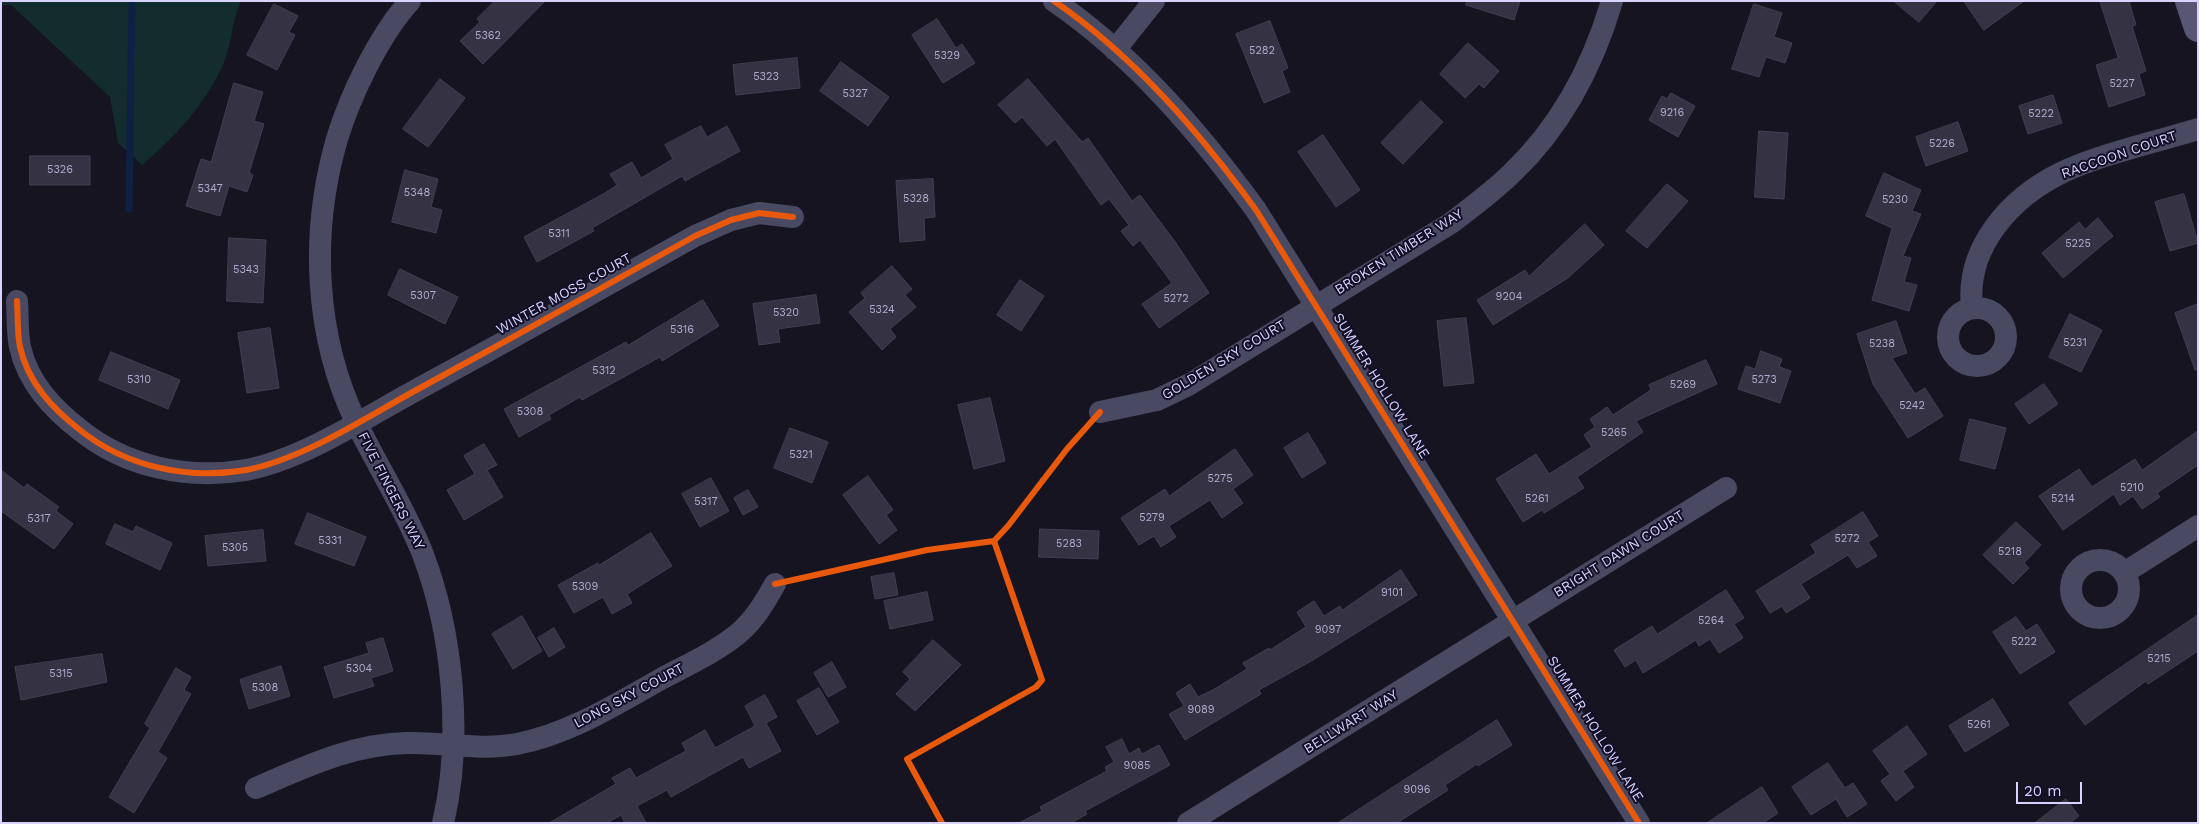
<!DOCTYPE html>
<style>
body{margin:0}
#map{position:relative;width:2199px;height:824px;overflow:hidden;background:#161421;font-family:"Work Sans",sans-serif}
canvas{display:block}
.frame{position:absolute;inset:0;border:2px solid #d9d4ff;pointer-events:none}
.scale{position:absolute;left:2016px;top:782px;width:66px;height:22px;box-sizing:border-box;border:2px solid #d9d4ff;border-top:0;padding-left:6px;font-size:15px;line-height:18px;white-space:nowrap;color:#d9d4ff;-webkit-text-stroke:4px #130f26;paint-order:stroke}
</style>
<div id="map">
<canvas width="2199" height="824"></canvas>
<div class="frame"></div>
<div class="scale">20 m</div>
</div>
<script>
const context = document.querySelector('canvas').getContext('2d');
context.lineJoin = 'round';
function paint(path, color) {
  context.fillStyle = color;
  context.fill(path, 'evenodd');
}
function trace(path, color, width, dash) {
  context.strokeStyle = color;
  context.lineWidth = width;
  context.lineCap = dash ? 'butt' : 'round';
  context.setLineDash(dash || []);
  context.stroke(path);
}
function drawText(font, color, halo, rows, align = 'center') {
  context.font = font + ' "Work Sans",sans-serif';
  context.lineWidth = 4;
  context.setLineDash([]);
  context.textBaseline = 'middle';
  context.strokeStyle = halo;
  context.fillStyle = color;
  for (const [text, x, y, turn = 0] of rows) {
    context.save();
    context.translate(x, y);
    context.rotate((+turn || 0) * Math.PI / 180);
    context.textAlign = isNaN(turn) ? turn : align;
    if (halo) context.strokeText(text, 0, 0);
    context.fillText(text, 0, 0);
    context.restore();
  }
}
paint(new Path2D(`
 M1,1H241C231,22 232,47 222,67C204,106 174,138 142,165L118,143L110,97L11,5H1Z`), '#132c2d');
trace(new Path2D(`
 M129,209L132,1`), '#0d2144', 7);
const building = new Path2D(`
 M495,1H545L483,64L460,41L480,22L477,19Z
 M1467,1H1520L1514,20L1466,5Z
 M1894,1H1937L1919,22Z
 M1964,1H2024L1984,30Z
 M2100,1H2129L2136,25L2132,26L2146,71L2139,74L2145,95L2109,107L2096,65L2118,58Z
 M274,4L298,16L289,32L295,35L277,70L247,55Z
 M1754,4L1782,13L1774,37L1792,43L1785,63L1766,57L1759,77L1732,69Z
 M937,19L956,48L962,44L975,63L943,83L912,35Z
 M1270,21L1288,68L1282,71L1290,92L1264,103L1236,34Z
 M1468,43L1499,71L1484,88L1479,84L1465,98L1440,74Z
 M797,58L800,88L736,95L733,65Z
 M841,62L889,97L868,126L820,91Z
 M440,79L465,98L428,147L403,129Z
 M1028,79L1082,142L1088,138L1132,201L1140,195L1176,243L1209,293L1159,328L1142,304L1172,283L1140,240L1133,246L1121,231L1129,225L1109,199L1101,205L1055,139L1047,146L1022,117L1015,123L998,105Z
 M234,83L263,92L254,121L264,124L249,173L253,175L247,192L229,186L220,216L186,206L201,159L211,162Z
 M1671,93L1695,106L1678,137L1649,120L1662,96L1667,99Z
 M2053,95L2062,123L2028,134L2019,106Z
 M1421,101L1443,122L1403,164L1381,143Z
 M1958,122L1968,151L1926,166L1916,137Z
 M701,126L707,137L727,126L740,151L685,181L682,176L592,228L594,231L537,262L524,237L605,193L617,185L610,174L632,162L641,178L673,159L665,145Z
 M1759,131L1788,133L1784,199L1755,197Z
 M1323,135L1360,190L1336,207L1298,152Z
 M30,156H90V185H30Z
 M405,170L438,179L431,207L442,210L436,233L392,222Z
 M1884,173L1921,190L1912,211L1921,214L1903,256L1911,258L1904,282L1917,285L1909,311L1872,300L1892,228L1866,216Z
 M933,179L935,217L924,218L925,240L900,242L896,181Z
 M1667,184L1688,201L1647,248L1626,231Z
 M2184,194L2198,243L2170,251L2155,202Z
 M2098,218L2113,236L2063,278L2042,253L2079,222L2085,229Z
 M1585,224L1604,245L1568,278L1493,325L1477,300L1525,270L1529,276Z
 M229,238L266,240L263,303L227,301Z
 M892,266L912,289L905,295L916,307L890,329L896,337L882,350L849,312L865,298L861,293Z
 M400,269L458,297L445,324L388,295Z
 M1020,280L1044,296L1021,331L997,315Z
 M816,295L820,323L778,329L780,342L759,345L753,304Z
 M703,300L719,326L662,361L660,357L582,400L580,397L549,415L551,419L519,437L504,409L626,342L628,345Z
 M2198,304V370H2195L2175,313Z
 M2070,314L2102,330L2081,372L2049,357Z
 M1466,318L1474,383L1444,386L1437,321Z
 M1896,321L1907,353L1892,358L1915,394L1925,388L1943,416L1908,438L1873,384L1857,334Z
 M270,328L279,388L247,393L238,333Z
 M1761,351L1782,359L1779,367L1791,371L1780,403L1738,389L1746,366L1755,369Z
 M111,352L180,380L168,409L99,380Z
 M1706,360L1717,384L1636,421L1643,432L1577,477L1584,488L1544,513L1542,510L1523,522L1496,479L1536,454L1549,474L1592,447L1584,435L1595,427L1590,419L1607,407L1613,415L1651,390L1649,385Z
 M2044,384L2058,404L2029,424L2015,404Z
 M990,398L1005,461L974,469L958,405Z
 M1970,419L2006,428L1995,469L1960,460Z
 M790,428L828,442L812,483L774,468Z
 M2198,431V465L2157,493L2160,497L2142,509L2133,496L2120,505L2114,494L2063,530L2039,496L2079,469L2092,487L2135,459L2142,470Z
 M1308,433L1326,463L1302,478L1284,448Z
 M484,444L497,465L487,470L503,497L464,520L447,490L475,474L464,456Z
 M1235,449L1253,475L1233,489L1243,503L1222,518L1210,500L1169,526L1176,537L1161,547L1154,536L1139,545L1121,518L1165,489L1169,496Z
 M1,470L24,488L27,484L59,507L56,511L73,524L54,549L1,511Z
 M868,476L893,510L886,515L897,530L879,544L843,495Z
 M711,478L729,511L700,527L682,494Z
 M748,490L758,507L743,515L734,498Z
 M1863,512L1878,536L1868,542L1877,556L1857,568L1848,555L1801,584L1810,598L1786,613L1782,606L1770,613L1756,591L1816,553L1811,545Z
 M308,513L366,537L354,566L295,544Z
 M2016,522L2041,545L2024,563L2029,568L2013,584L1983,555Z
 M115,524L133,532L136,526L172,543L160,570L106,544Z
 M1040,529L1099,531L1098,559L1039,557Z
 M263,530L266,561L208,566L205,536Z
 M651,533L672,566L627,594L632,603L612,614L603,597L574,613L558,585L598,563L599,565Z
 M1401,570L1417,595L1313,660L1259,690L1261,694L1185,740L1169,714L1184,706L1176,693L1190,684L1198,697L1213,690L1247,669L1243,663L1269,648L1270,650L1306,627L1297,612L1314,601L1324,616L1340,606L1342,610Z
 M894,573L898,595L875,599L871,577Z
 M1726,590L1744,618L1734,624L1743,638L1719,653L1710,639L1699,646L1696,640L1643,673L1636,660L1625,667L1614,650L1652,626L1657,634Z
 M927,592L933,620L890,629L884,601Z
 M2198,615V651L2148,684L2146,681L2085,725L2069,703Z
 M522,616L542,651L513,669L492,634Z
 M2016,617L2026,631L2037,624L2055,652L2020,674L1993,632Z
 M554,628L565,647L549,657L538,638Z
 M383,638L393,671L371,678L374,686L334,698L324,667L369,653L366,643Z
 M933,640L961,665L915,711L896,694L910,679L903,672Z
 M102,654L107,682L21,700L15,667Z
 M832,662L846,687L828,697L814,673Z
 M281,666L290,696L249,709L240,680Z
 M176,668L191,677L184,690L191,694L158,752L167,758L134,813L109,797L150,728L145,724Z
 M819,688L839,722L817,735L797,701Z
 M765,695L777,717L766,723L781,751L749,768L743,757L671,797L667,790L637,806L646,823H625L621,815L607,823H549L616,784L612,778L630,768L636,778L686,751L682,743L705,730L715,748L755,726L745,706Z
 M1993,699L2009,725L1965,752L1949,726Z
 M1497,720L1512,745L1478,766L1477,764L1445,785L1448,790L1397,823H1338Z
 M1907,726L1927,754L1903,771L1914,787L1896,801L1881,781L1890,774L1873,751Z
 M1122,739L1129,754L1139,748L1142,754L1159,745L1170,765L1085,811L1087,814L1071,823H1019L1042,811L1040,807L1107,771L1105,767L1114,762L1106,747Z
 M1828,763L1845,788L1853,783L1867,804L1847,817L1836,799L1811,815L1792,787Z
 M1762,787L1778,813L1763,823H1707Z
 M2066,799L2079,816L2070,823H2035Z`);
paint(building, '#343243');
trace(building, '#433f54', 1);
trace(new Path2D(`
 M795,580L927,550L994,541L1008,526L1041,480L1086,427
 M942,823L907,759L1036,687L1042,680L994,541`), '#44505f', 3, [2.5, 4]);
trace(new Path2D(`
 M410,1C379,35 350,96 337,139C310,232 314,336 357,424C378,467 404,507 422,552C453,632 463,739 443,823
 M1054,1C1134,56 1199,132 1256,210L1639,823
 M1115,50L1154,1
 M17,301C18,316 17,333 20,347C28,383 53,409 80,430C126,467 188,480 246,470C304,459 368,416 420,388C512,338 603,287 695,236L731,220L759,213L793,217
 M1972,308C1965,247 2011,197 2063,172C2101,154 2156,142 2198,129
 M1948 337a29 29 0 1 1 58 0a29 29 0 1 1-58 0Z
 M1100,412L1157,400L1190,384L1451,223C1472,207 1494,191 1513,172C1561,126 1593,65 1612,1
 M2071 589a29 29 0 1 1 58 0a29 29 0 1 1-58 0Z
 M2124,573L2198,526
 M256,788C305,767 352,744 407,743C443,742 480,751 517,744C569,734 615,705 661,679C687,665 716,652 739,633C755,619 765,602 775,584
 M1188,823L1726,488`), '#4a4962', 22);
trace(new Path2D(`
 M2189,1L2198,28`), '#575674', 28);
trace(new Path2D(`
 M1054,1C1134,56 1199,132 1256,210L1639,823
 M17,301C18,316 17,333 20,347C28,383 53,409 80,430C126,467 188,480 246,470C304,459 368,416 420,388C512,338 603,287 695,236L731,220L759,213L793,217
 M775,584L927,550L994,541L1008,526L1067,449L1100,412
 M942,823L907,759L1036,687L1042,680L994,541`), '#e8590c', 6);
drawText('11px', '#b0acd0', null, [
 ["5362",488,36],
 ["5282",1262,51],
 ["5329",947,56],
 ["5323",766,77],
 ["5227",2122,84],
 ["5327",855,94],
 ["9216",1672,113],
 ["5222",2041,114],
 ["5226",1942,144],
 ["5326",60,170],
 ["5347",210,189],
 ["5348",417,193],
 ["5328",916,199],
 ["5230",1895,200],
 ["5311",559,234],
 ["5225",2078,244],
 ["5343",246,270],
 ["5307",423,296],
 ["9204",1509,297],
 ["5272",1176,299],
 ["5324",882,310],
 ["5320",786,313],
 ["5316",682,330],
 ["5231",2075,343],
 ["5238",1882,344],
 ["5312",604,371],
 ["5310",139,380],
 ["5273",1764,380],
 ["5269",1683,385],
 ["5242",1912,406],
 ["5308",530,412],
 ["5265",1614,433],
 ["5321",801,455],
 ["5275",1220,479],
 ["5210",2132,488],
 ["5261",1537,499],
 ["5214",2063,499],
 ["5317",706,502],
 ["5279",1152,518],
 ["5317",39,519],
 ["5272",1847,539],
 ["5331",330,541],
 ["5283",1069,544],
 ["5305",235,548],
 ["5218",2010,552],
 ["5309",585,587],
 ["9101",1392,593],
 ["5264",1711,621],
 ["9097",1328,630],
 ["5222",2024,642],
 ["5215",2159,659],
 ["5304",359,669],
 ["5315",61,674],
 ["5308",265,688],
 ["9089",1201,710],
 ["5261",1979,725],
 ["9085",1137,766],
 ["9096",1417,790]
]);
drawText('14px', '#d9d4ff', '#130f26', [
 ["RACCOON COURT",2119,155,-19],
 ["BROKEN TIMBER WAY",1399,252,-32],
 ["WINTER MOSS COURT",564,294,-29],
 ["GOLDEN SKY COURT",1224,360,-31],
 ["SUMMER HOLLOW LANE",1381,386,58],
 ["FIVE FINGERS WAY",391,491,63],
 ["BRIGHT DAWN COURT",1619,554,-32],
 ["LONG SKY COURT",629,696,-28],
 ["BELLWART WAY",1351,722,-32],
 ["SUMMER HOLLOW LANE",1595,729,58]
]);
</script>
